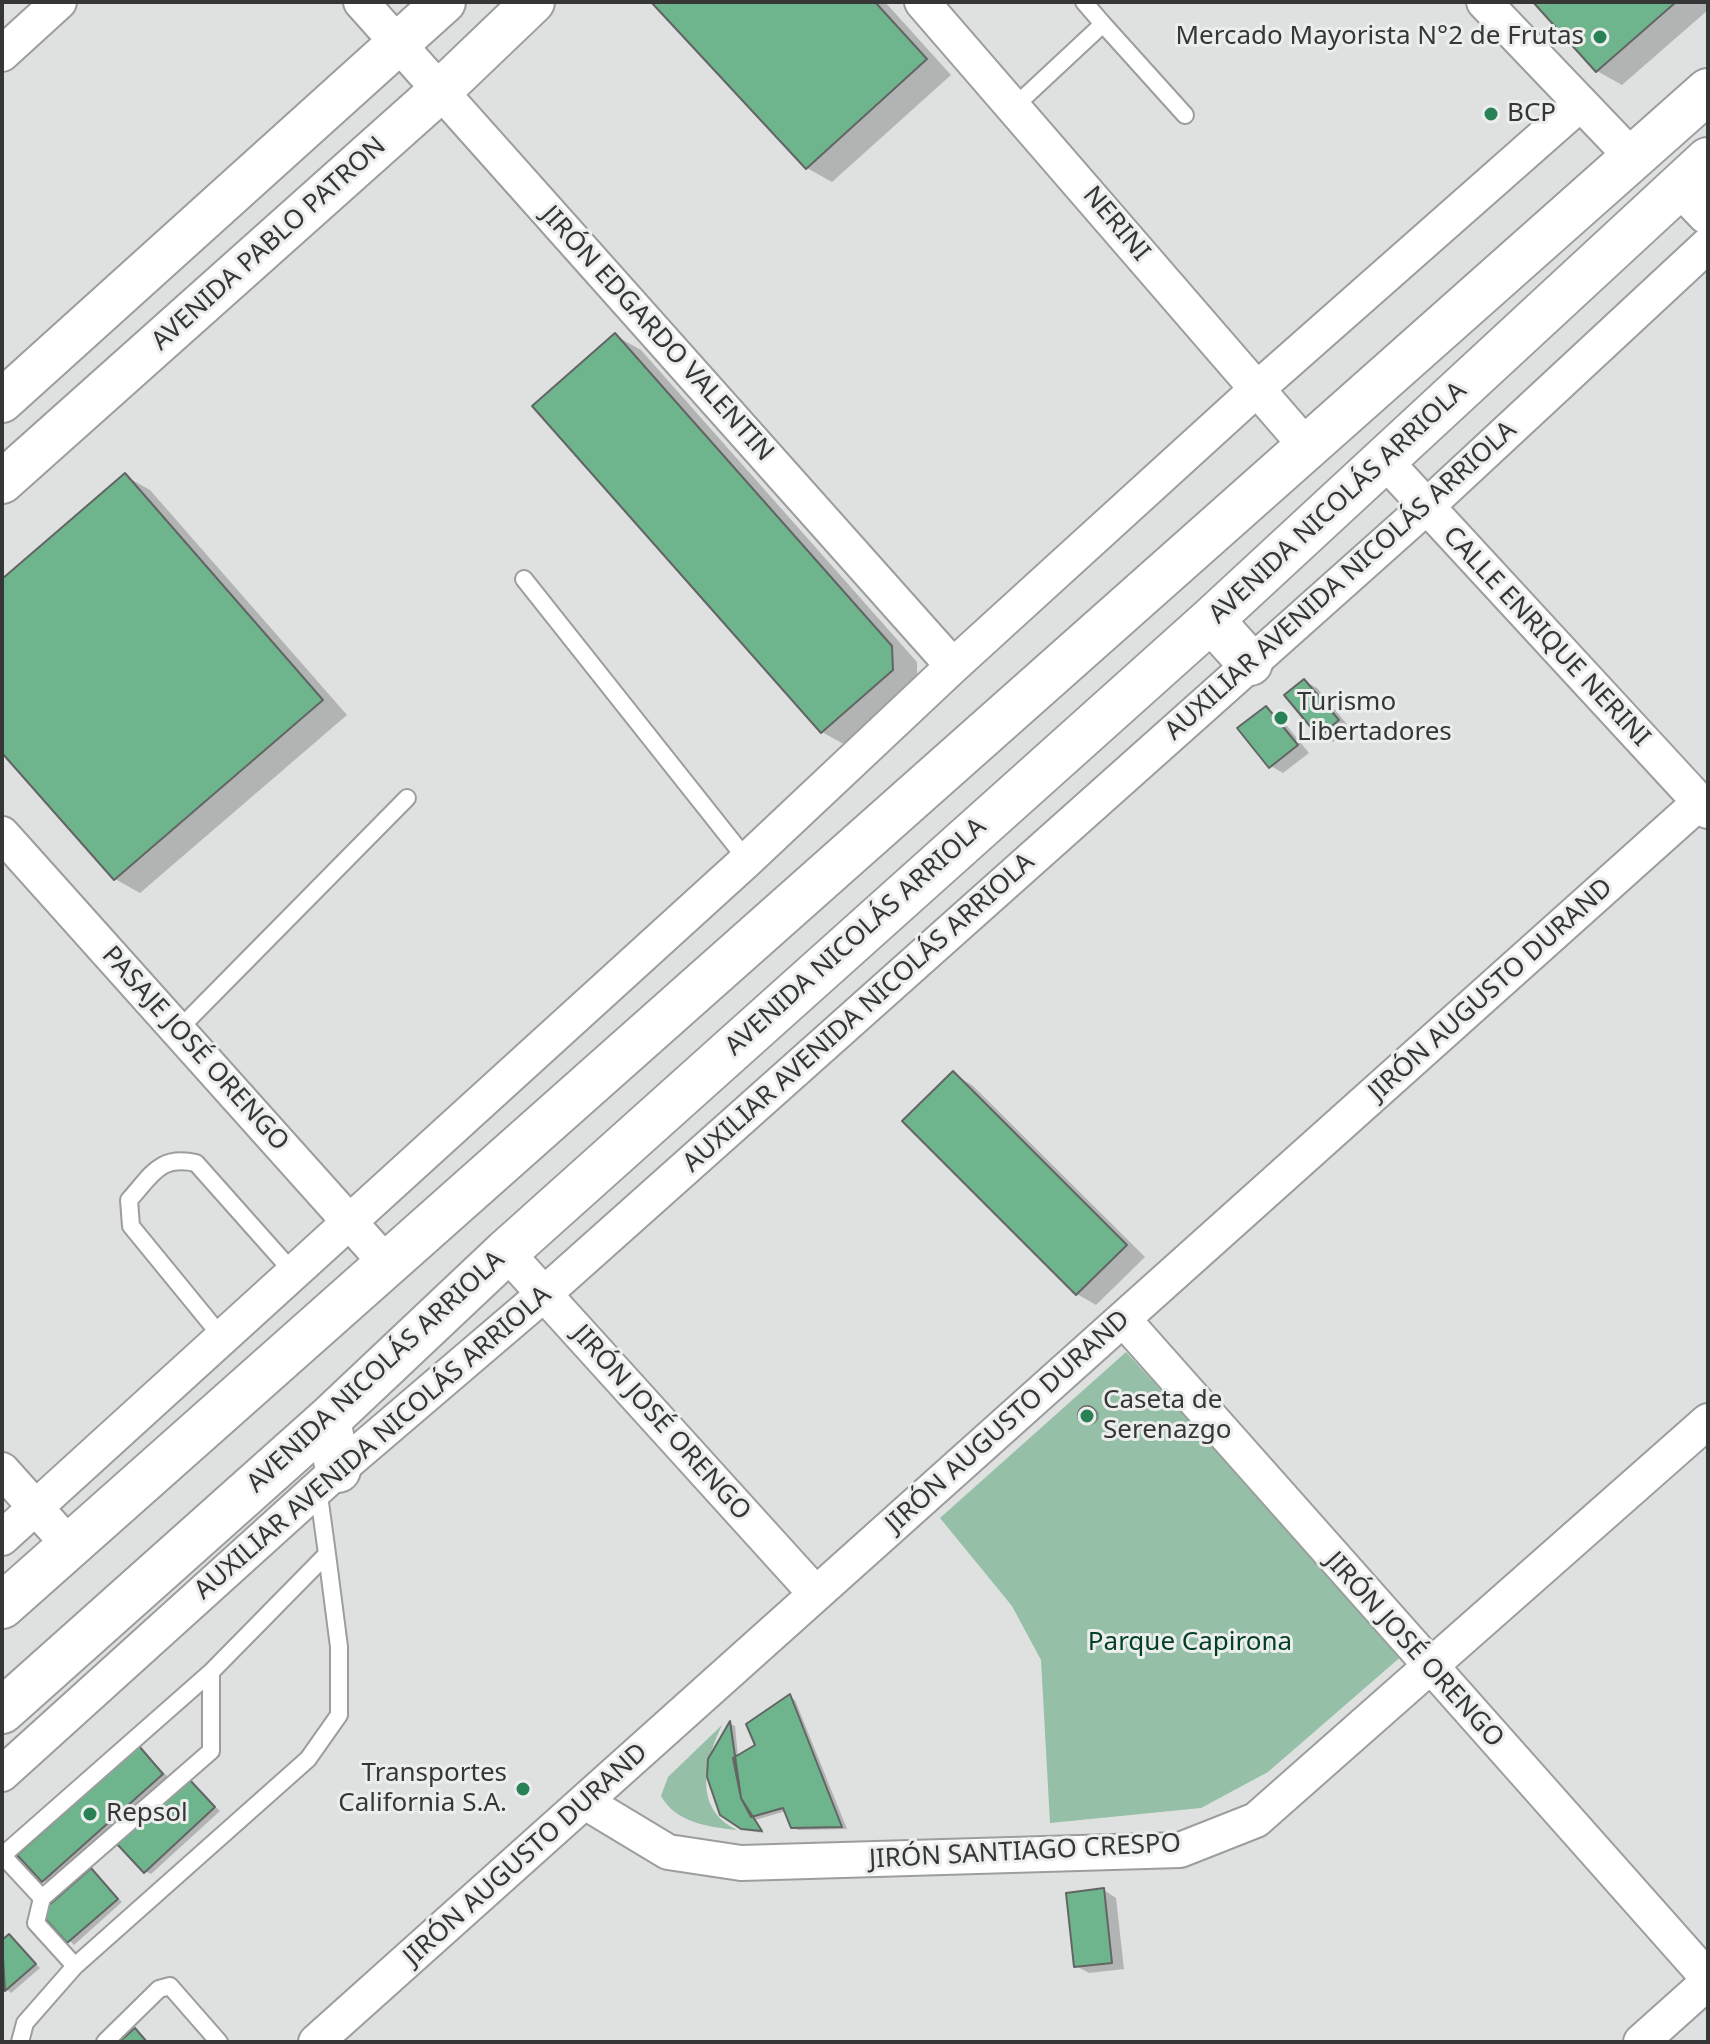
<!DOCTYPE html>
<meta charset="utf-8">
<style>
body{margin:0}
#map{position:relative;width:1710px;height:2044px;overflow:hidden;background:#dee1df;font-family:"Noto Sans",sans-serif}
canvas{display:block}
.frame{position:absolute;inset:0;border:4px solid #353635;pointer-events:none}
</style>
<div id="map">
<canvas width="1710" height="2044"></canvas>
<div class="frame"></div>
</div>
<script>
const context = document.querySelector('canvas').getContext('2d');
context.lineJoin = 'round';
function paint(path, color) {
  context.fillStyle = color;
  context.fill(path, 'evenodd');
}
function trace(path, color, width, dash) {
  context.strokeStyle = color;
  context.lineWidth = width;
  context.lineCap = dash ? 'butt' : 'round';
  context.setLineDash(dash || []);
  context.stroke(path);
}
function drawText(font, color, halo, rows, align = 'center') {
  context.font = font + ' "Noto Sans",sans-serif';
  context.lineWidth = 6;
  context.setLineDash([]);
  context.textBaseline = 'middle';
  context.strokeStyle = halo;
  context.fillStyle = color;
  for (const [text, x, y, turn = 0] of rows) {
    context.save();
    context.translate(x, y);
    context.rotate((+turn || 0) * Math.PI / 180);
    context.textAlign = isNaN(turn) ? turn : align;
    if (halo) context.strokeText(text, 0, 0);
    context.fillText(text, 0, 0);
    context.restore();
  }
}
paint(new Path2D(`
 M1126,1352L1404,1654L1268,1772L1201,1808L1050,1823L1041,1660L1012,1606L940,1518Z
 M722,1725C705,1761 692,1808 737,1830C709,1827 676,1823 661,1796L668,1777Z`), '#95bfa6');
paint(new Path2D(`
 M654,2H885L951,75L832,182L807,168Z
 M1536,2H1708V10L1622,85L1597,71Z
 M616,336L641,350L917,662V685L847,746L822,732Z
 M125,476L150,490L347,715L140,893L115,879L2,750V582Z
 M1304,681L1317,688L1350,728L1333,742L1320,735Z
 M1266,708L1278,715L1309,753L1283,773L1271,766Z
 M953,1074L972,1085L1145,1257L1096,1305L1077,1294Z
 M1081 1416a9 9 0 1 1 18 0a9 9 0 1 1-18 0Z
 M790,1697L795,1700L847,1829L798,1830L792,1826L786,1811L755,1820L764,1833L749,1831L721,1814L710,1760L731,1724L735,1726L738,1757L757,1746Z
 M139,1748L168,1777L49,1883L43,1880Z
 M188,1780L220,1811L151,1874L145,1871Z
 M91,1871L122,1902L74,1945L43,1913Z
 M1104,1890L1116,1898L1124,1969L1089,1973L1076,1966Z
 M9,1937L40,1968L11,1993L2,1985V1943Z`), '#0003');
const building = new Path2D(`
 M651,2H875L927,59L806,169Z
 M1533,2H1676L1596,72Z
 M615,333L892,646L893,670L821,733L532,406Z
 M125,473L323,700L114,880L2,753V579Z
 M1304,679L1339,720L1319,737L1284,695Z
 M1266,706L1298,745L1269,768L1237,728Z
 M953,1071L1127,1245L1076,1295L902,1121Z
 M1078 1415a9 9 0 1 1 18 0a9 9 0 1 1-18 0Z
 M790,1694L842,1827L791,1828L783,1808L751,1817L741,1798L733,1758L755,1745L746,1724Z
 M730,1721L741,1798L762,1831L741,1829L720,1815L707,1777L708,1759Z
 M139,1746L163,1774L42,1882L17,1855Z
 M188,1778L215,1807L144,1873L117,1844Z
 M91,1868L118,1899L67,1943L40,1913Z
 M1104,1888L1112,1963L1074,1967L1066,1893Z
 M9,1934L36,1964L5,1991L2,1940Z
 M135,2028L147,2042H119Z`);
paint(building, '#6eb58d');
trace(building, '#636564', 2);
const service = new Path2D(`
 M1084,2L1103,24
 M1015,106L1103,24L1185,115
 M524,579L747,860
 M178,1030L407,798
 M221,1336L131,1226L129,1200C152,1175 159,1155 196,1163L292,1271
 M2,1856L211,1672L327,1554L318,1488
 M3,1856L42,1898L211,1751V1672
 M42,1898L36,1923L75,1966
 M20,2042L25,2023L75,1966L308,1759L339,1715V1647L327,1554
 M105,2042L159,1989L170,1986L219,2042`);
const minor = new Path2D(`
 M361,2L953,666
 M922,2L1308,448
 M1484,2L1634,159
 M2,54L59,2
 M1385,461L1708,811
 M2,834L388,1265
 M506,1252L816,1594
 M1123,1319L1708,1978
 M2,1470L70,1546
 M2,1538L747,860L953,666L1257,389L1580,104
 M2,1774L338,1470L544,1294L1425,508L1708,245
 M585,1802L668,1852L741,1863L1180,1850L1256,1820L1708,1421
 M316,2042L1700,802
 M1641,2042L1708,1982`);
const tertiary = new Path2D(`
 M1681,185L1708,213
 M2,401L444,2
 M2,482L440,91L533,2`);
const primary = new Path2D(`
 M1211,620L1250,663
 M328,1420L338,1470
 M2,1606L1708,91
 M2,1711L328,1420L506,1252L1211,620L1708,160`);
trace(service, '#9b9e9c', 20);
trace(minor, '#9b9e9c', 38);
trace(tertiary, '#9b9e9c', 46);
trace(primary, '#9b9e9c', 48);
trace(service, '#fff', 16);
trace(minor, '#fff', 34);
trace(tertiary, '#fff', 42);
trace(primary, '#fff', 44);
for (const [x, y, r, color] of [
 [1600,37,8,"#298156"],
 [1491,114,8,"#298156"],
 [1281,718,8,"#298156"],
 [1087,1416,8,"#298156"],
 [523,1789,8,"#298156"],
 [90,1814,8,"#298156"]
]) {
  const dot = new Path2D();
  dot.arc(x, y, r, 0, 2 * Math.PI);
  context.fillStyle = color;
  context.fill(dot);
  trace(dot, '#ebeeec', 3);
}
drawText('26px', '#353635', '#ebeeec', [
 ["Mercado Mayorista N°2 de Frutas",1584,37,"right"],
 ["BCP",1507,114],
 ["Turismo",1297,703],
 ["Libertadores",1297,733],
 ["Caseta de",1103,1401],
 ["Serenazgo",1103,1431],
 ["Transportes",507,1774,"right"],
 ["California S.A.",507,1804,"right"],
 ["Repsol",106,1814]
], 'left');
drawText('26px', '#353635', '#ebeeec', [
 ["NERINI",1116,224,50],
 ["AVENIDA PABLO PATRON",269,244,-42],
 ["JIRÓN EDGARDO VALENTIN",657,334,48],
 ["AVENIDA NICOLÁS ARRIOLA",1338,503,-43],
 ["AUXILIAR AVENIDA NICOLÁS ARRIOLA",1341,581,-42],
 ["CALLE ENRIQUE NERINI",1546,637,47],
 ["AVENIDA NICOLÁS ARRIOLA",856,937,-42],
 ["JIRÓN AUGUSTO DURAND",1491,990,-42],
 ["AUXILIAR AVENIDA NICOLÁS ARRIOLA",859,1013,-42],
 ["PASAJE JOSÉ ORENGO",195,1049,48],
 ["AVENIDA NICOLÁS ARRIOLA",376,1372,-43],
 ["JIRÓN AUGUSTO DURAND",1008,1422,-42],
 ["JIRÓN JOSÉ ORENGO",661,1423,48],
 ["AUXILIAR AVENIDA NICOLÁS ARRIOLA",373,1443,-41],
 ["JIRÓN JOSÉ ORENGO",1414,1650,48],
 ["JIRÓN SANTIAGO CRESPO",1025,1852,-3],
 ["JIRÓN AUGUSTO DURAND",526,1855,-42]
]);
drawText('26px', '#033f25', '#ebeeec', [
 ["Parque Capirona",1190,1643]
]);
</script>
